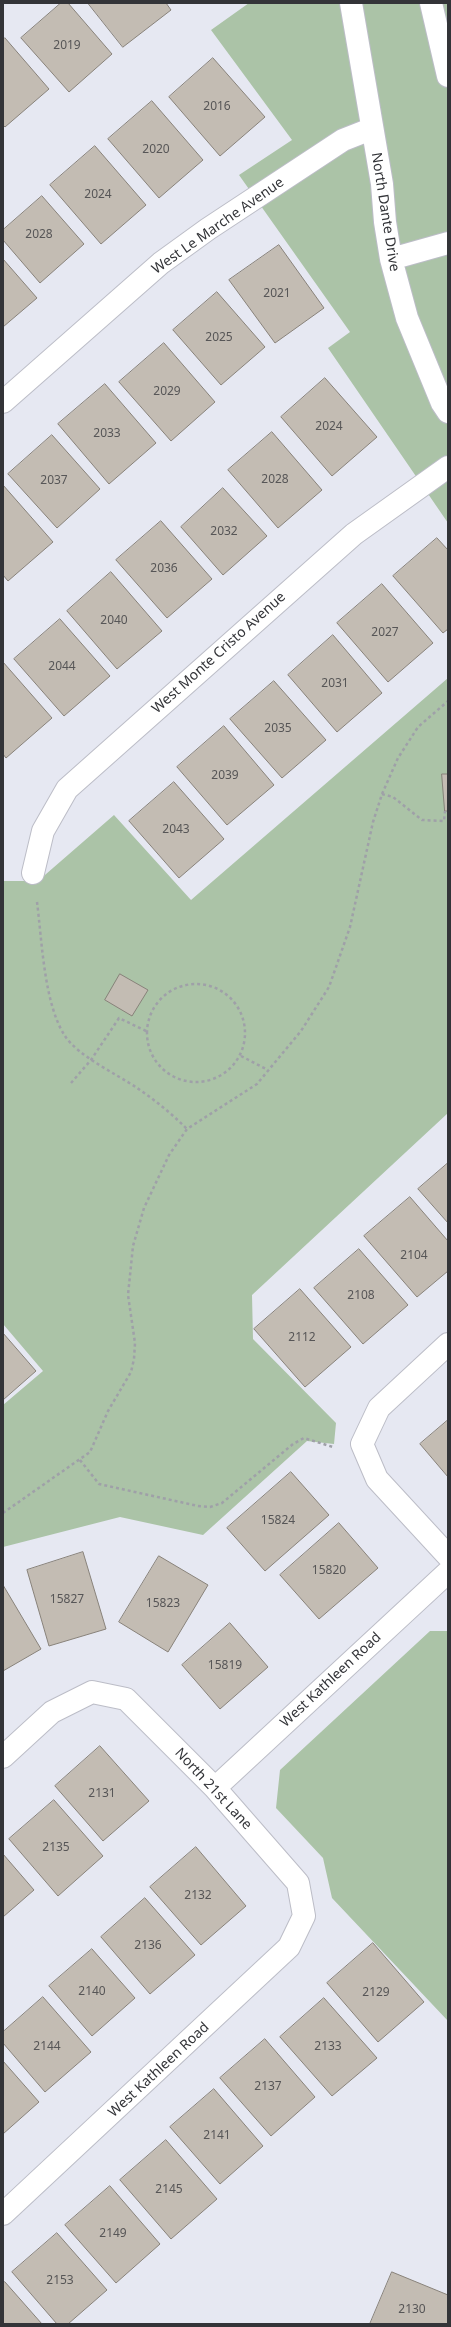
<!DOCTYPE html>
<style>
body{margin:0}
#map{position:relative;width:451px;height:2327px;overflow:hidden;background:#e6e8f2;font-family:"Noto Sans",sans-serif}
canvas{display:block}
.frame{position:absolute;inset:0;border:4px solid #333438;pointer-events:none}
</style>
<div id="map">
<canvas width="451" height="2327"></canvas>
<div class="frame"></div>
</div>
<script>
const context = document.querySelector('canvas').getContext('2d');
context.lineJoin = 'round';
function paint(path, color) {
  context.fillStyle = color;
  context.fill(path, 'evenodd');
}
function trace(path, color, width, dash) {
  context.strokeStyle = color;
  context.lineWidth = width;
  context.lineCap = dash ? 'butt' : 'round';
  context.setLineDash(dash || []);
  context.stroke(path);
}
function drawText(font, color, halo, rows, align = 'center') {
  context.font = font + ' "Noto Sans",sans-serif';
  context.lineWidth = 3.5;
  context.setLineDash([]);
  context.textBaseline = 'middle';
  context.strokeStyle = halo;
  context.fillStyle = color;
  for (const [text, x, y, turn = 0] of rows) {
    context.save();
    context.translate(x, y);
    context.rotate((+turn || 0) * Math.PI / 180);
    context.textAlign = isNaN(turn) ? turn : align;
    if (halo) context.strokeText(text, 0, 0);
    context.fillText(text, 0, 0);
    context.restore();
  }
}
paint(new Path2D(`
 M249,3H448V523L328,348L350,332L239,175L292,140L211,30Z
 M448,678V1113L252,1295L253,1339L336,1423L334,1444L307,1441L203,1535L120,1517L3,1547V1405L43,1371L3,1324V881H38L114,815L191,900Z
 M430,1631H448V2021L332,1898L323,1858L276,1808L280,1770Z`), '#abc3a7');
const building = new Path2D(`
 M61,3H68L112,54L69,92L21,38Z
 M88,3H166L171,10L123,47Z
 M5,38L49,89L5,127L3,125V40Z
 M213,58L265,117L220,156L169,97Z
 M152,101L203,160L159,198L108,139Z
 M95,146L146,205L101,244L50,185Z
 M42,196L84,244L40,283L3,240V230Z
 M279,245L324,308L275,343L229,280Z
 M3,259L37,298L3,327Z
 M217,292L265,347L221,385L173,330Z
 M164,343L215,402L171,441L119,382Z
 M325,378L377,437L332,476L281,417Z
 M105,384L156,443L109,484L58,424Z
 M272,432L322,490L278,528L228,470Z
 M52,435L100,489L57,528L8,474Z
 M3,485L53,542L8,581L3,575Z
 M223,488L267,536L223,575L181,527Z
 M161,521L212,579L167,618L116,560Z
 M437,538L448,550V629L443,633L393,576Z
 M111,572L162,631L117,669L67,611Z
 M382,584L433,643L388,682L337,623Z
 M60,619L110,676L64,716L14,659Z
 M333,635L382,693L337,732L288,675Z
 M3,662L52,718L6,758L3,754Z
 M274,681L326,740L282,778L230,719Z
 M224,726L274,785L227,825L177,767Z
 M442,774H448V811H445Z
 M174,782L224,839L179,878L129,821Z
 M120,974L148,990L132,1016L105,1000Z
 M448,1163V1223L418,1189Z
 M410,1197L448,1241V1271L417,1297L364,1236Z
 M359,1249L408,1305L363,1344L314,1288Z
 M300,1289L351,1347L305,1387L254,1329Z
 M3,1333L36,1371L3,1400Z
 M448,1420V1477L420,1444Z
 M291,1472L329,1515L265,1571L227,1528Z
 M339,1523L378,1568L319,1619L280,1575Z
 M83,1552L106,1629L49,1646L27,1570Z
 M159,1556L208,1585L168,1652L119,1622Z
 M3,1585L41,1649L3,1671Z
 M230,1623L268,1667L220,1709L182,1665Z
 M100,1746L149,1801L103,1841L55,1786Z
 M54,1800L103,1856L58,1896L9,1839Z
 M196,1847L246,1906L201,1945L150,1887Z
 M3,1854L34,1890L3,1917Z
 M145,1898L195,1955L150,1994L101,1937Z
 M373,1943L424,2002L378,2042L327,1983Z
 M92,1949L135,1998L92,2036L49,1986Z
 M43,1997L91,2052L45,2092L3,2043V2032Z
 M324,1998L377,2058L332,2096L280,2037Z
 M265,2039L315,2097L271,2136L220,2078Z
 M3,2061L39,2102L3,2134Z
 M214,2089L263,2146L220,2184L170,2127Z
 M166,2140L217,2199L171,2239L120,2180Z
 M110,2186L160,2244L116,2283L65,2225Z
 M57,2233L107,2290L68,2324H57L12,2272Z
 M392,2272L448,2295V2324H370Z
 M5,2282L42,2324H3V2283Z`);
paint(building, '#c3bcb3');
trace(building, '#88827a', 1);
const minor = new Path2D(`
 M351,3L382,184L385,222L391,259L407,318L442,403L448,412
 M431,3L448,76
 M391,259L448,243
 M3,402L161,263L208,229L343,140L371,129
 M33,873L43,831L67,789L354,534L448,467
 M448,1344L379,1408L362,1444L377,1479L448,1556
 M3,1757L52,1712L92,1692L126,1699L215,1788L298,1883L304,1916L289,1947L3,2214
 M215,1788L448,1572`);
trace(minor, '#bcbdc7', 24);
trace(new Path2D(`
 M382,794L393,797L422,820L444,821L445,811
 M37,902C42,941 44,1004 65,1036C79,1057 117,1074 137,1088C155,1100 172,1114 187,1129
 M147 1033a49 49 0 1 1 98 0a49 49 0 1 1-98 0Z
 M241,1056L268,1070
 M71,1083L91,1060L119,1018L146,1031
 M80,1460L99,1484L198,1506L210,1507L222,1503L293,1444L304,1438L333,1447
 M3,1513L90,1452L108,1411L131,1372L134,1359L135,1343L128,1295L133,1246L144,1208L169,1155L187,1129L257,1084L301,1031L329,987L350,927L373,822L382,794L398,758L418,727L448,701`), '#9fa0a8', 2.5, [3, 3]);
trace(minor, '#fff', 22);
drawText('12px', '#575657', null, [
 ["2019",67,46],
 ["2016",217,107],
 ["2020",156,150],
 ["2024",98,195],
 ["2028",39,235],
 ["2021",277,294],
 ["2025",219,338],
 ["2029",167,392],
 ["2024",329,427],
 ["2033",107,434],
 ["2028",275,480],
 ["2037",54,481],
 ["2032",224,532],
 ["2036",164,569],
 ["2040",114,621],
 ["2027",385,633],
 ["2044",62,667],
 ["2031",335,684],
 ["2035",278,729],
 ["2039",225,776],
 ["2043",176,830],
 ["2104",414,1256],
 ["2108",361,1296],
 ["2112",302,1338],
 ["15824",278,1521],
 ["15820",329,1571],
 ["15827",67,1600],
 ["15823",163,1604],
 ["15819",225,1666],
 ["2131",102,1794],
 ["2135",56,1848],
 ["2132",198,1896],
 ["2136",148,1946],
 ["2140",92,1992],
 ["2129",376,1993],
 ["2144",47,2047],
 ["2133",328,2047],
 ["2137",268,2087],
 ["2141",217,2136],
 ["2145",169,2190],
 ["2149",113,2234],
 ["2153",60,2281],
 ["2130",412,2310]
]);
drawText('14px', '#333438', '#fff', [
 ["North Dante Drive",385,212,81],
 ["West Le Marche Avenue",218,226,-35],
 ["West Monte Cristo Avenue",219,653,-42],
 ["West Kathleen Road",331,1680,-43],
 ["North 21st Lane",213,1789,47],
 ["West Kathleen Road",159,2070,-43]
]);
</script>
